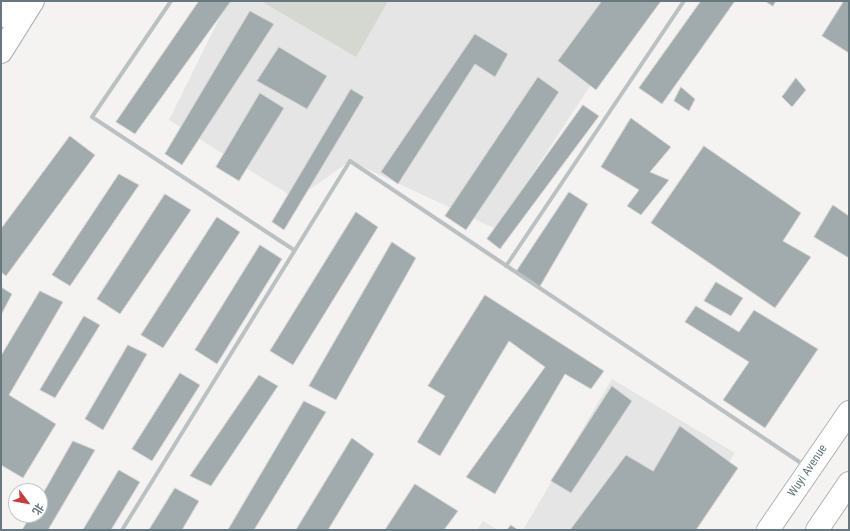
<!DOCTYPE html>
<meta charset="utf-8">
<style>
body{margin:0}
#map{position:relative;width:850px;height:531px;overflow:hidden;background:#f4f3f1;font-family:"Roboto Condensed","Noto Sans SC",sans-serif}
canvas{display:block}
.frame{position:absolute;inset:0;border:2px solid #67797e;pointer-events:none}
.north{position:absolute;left:8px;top:483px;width:40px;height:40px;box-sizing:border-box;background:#fff;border:1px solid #c2c9cb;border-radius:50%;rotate:122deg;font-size:11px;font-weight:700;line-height:16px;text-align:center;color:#67797e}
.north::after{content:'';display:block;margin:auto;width:14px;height:18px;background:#cb3a3c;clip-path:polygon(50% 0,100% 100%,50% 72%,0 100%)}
</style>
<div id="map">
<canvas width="850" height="531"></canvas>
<div class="frame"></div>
<div class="north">北</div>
</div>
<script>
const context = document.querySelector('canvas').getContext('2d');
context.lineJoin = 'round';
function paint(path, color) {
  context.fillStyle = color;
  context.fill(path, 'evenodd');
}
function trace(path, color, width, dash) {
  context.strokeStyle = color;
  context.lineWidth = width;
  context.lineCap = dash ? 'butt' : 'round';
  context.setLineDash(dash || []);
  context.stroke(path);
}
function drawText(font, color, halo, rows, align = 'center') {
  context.font = font + ' "Roboto Condensed",sans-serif';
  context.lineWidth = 4;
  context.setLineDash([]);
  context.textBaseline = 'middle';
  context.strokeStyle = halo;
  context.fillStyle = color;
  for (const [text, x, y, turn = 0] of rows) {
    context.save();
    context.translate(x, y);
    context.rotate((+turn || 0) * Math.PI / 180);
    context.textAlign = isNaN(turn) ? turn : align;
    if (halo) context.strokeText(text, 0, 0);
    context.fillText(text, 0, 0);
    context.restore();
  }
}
paint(new Path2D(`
 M228,1H646L496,229L350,161L296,199L169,120Z
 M612,379L735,453L679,530H523Z
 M483,521L498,530H477Z`), '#e4e5e4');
paint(new Path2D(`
 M261,1H388L356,57Z`), '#d5d8d0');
const building = new Path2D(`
 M199,1H231L135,134L116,122Z
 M602,1H661L596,90L558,61Z
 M701,1H735L662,104L639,88Z
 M765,1H776L773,6Z
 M844,1H849V53L822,36Z
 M250,11L274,24L182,165L165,154Z
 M475,34L508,54L495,77L475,64L398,184L381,172Z
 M279,47L327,76L307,109L257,81Z
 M538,77L559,92L466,230L445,216Z
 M796,78L806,90L792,107L782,97Z
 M681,87L695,99L689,111L674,101Z
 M351,89L364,97L284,230L272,222Z
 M260,93L284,108L239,181L216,167Z
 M583,105L599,116L500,249L487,239Z
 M631,118L671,147L650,172L669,180L641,215L627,206L639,190L601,167Z
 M70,136L95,155L6,276L1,272V229Z
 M704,146L801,213L783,241L811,257L775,308L651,223Z
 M119,174L139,185L70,286L52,275Z
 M569,192L588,204L539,288L516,272Z
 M165,194L191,210L120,314L97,299Z
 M833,205L849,216V258L814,237Z
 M356,212L378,227L293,365L270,351Z
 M217,217L240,232L163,348L141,335Z
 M392,242L416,258L336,400L309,386Z
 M260,245L282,259L217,364L195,350Z
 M716,282L743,298L731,316L704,301Z
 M1,287L12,294L1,315Z
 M40,291L63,302L9,395L56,424L23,478L1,465V356Z
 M485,295L604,371L591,389L565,374L495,494L466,477L545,367L509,341L440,456L417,442L445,396L428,386Z
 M696,306L739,332L754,310L818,349L765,428L723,400L749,362L685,322Z
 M84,316L100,325L55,398L40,390Z
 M128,345L147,354L103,430L85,419Z
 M180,373L200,385L152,461L132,449Z
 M259,375L278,386L211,486L190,476Z
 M612,386L632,401L571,493L551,481Z
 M304,401L326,412L254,530H228Z
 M680,426L738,468L696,530H570L626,455L653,471Z
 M352,438L374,454L328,530H296Z
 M73,441L95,450L48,530H22L31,515H40V499Z
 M119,470L140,482L111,530H83Z
 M415,484L458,511L444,530H385Z
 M175,488L199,501L182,530H149Z
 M511,525L518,530H507Z`);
paint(building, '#a1abad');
trace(building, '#d5d5d3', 1);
const secondary = new Path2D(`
 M1,16L10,1
 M1,52L33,1`);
const primary = new Path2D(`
 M768,530L849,412
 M817,530L849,483`);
trace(secondary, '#acb3b5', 24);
trace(primary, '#adb3b4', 24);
trace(new Path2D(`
 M171,1L92,117L294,250
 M506,266L684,1
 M122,530L350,161L804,465`), '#bbc0c2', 4);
trace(secondary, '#fff', 22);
trace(primary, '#fff', 22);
drawText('12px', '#67797e', '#fff', [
 ["Wuyi Avenue",808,471,-56]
]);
</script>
